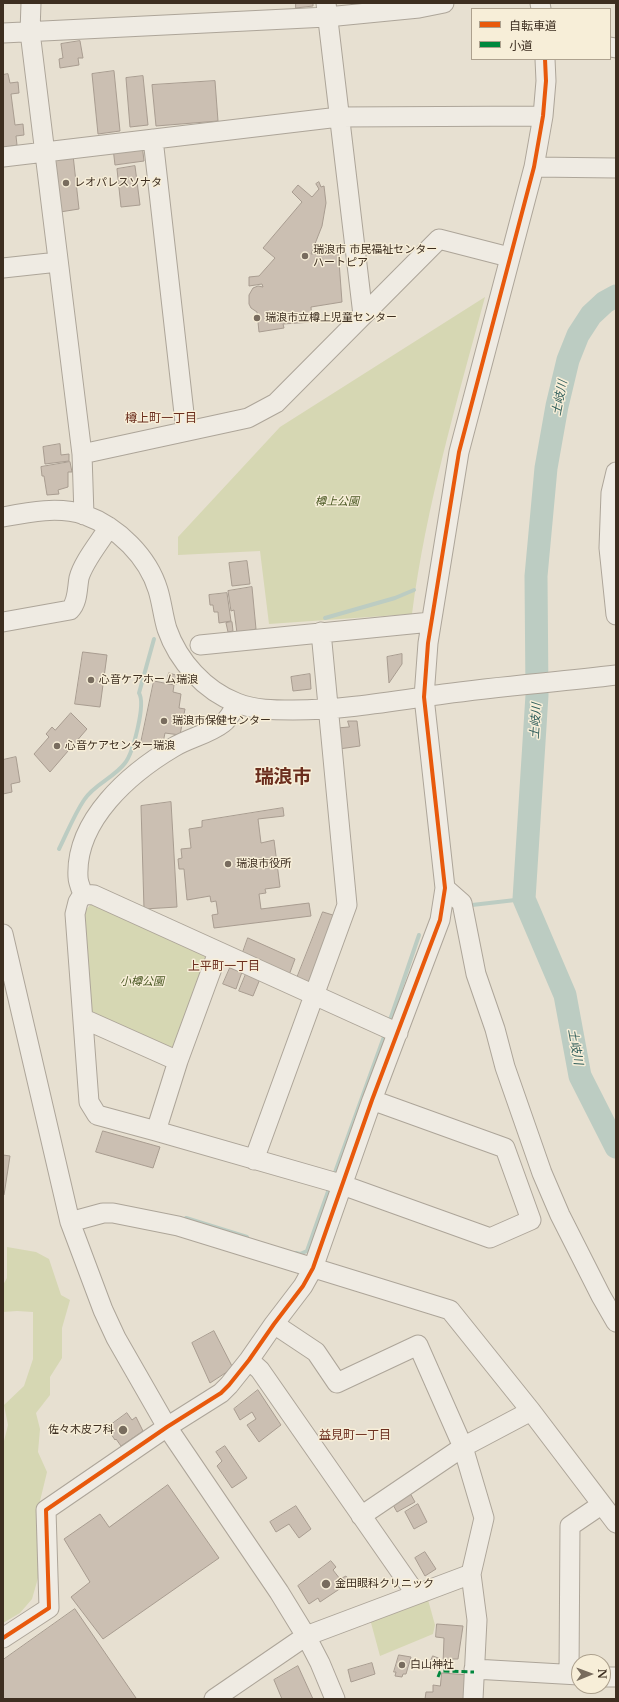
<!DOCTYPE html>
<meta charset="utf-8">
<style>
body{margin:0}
#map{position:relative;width:619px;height:1702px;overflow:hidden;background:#e7e0d1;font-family:"Libre Baskerville","Noto Sans JP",serif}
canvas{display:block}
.frame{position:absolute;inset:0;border:4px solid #3d2e20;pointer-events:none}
.legend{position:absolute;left:471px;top:8px;width:140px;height:52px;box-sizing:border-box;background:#f7eed8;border:1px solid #ada18e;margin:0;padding:5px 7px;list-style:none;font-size:12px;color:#3d2e20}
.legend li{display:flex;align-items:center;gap:8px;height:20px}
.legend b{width:20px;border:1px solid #ada18e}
.north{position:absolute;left:571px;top:1654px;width:40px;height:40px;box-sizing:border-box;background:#f7eed8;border:1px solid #ada18e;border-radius:50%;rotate:89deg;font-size:11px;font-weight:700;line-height:16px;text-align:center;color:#3d2e20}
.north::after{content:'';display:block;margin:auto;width:14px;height:18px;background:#786c5e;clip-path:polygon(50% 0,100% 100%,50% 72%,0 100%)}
</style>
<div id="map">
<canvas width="619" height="1702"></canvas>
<div class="frame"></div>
<ul class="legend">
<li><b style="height:5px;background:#e8590c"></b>自転車道</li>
<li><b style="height:5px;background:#00873e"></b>小道</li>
</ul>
<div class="north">N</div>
</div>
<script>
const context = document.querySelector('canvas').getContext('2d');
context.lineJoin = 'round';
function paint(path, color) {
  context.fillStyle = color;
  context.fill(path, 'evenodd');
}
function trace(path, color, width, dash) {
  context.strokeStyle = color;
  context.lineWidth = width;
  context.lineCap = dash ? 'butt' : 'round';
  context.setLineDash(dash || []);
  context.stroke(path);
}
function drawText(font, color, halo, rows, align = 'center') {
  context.font = font + ' "Libre Baskerville","Noto Sans JP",serif';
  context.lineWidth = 3;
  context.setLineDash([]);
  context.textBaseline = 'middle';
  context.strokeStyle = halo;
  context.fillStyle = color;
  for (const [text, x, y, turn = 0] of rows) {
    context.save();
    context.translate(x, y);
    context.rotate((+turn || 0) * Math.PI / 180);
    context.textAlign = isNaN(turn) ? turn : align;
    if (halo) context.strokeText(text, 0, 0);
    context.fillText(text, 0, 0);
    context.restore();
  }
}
paint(new Path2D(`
 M485,297C457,401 426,506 412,614L269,624L260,551L178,555V537L280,427Z
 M92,903L212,955L175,1054L90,1017L83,913Z
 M7,1247L36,1252L49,1259L61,1295L70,1300L62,1328V1358L50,1377V1395L36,1413L40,1429L38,1452L47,1472L40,1501L38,1555L40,1571L32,1599L20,1613L3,1623V1445L8,1425L4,1405L24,1386L33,1359V1312L17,1311L3,1312V1285L7,1278Z
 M427,1596L435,1625L433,1634L380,1656L370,1619Z`), '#d6d7b3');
trace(new Path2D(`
 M325,618L395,598L414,590
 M59,849C67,833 74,815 84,800C94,784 114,778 125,763C133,753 146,704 139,693L154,639
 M472,905L524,899
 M389,1023L419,935
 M333,1178L385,1034
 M186,1218L247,1237
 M296,1253L300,1254L307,1251L330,1186`), '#bcccc2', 4);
trace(new Path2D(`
 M616,296L605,302L591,315L578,335L568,360L557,406L546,468L536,576L537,695L524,899L565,995L580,1076L616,1147`), '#bcccc2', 23);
const building = new Path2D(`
 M296,3H313V6L296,8Z
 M80,41L83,58H78L79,65L60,68L59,59L63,58L61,44Z
 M114,71L120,131L98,134L92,74Z
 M8,74L10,83L18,82L19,93L11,94L15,125L23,124L24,135L16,136L17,145L3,148V75Z
 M143,76L148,125L130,127L126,78Z
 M215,81L218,121L156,126L152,85Z
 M142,144L144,161L115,165L113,148Z
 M73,155L79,209L60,212L53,157Z
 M135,166L140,205L121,207L117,169Z
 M319,182L321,187L324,186L326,203L322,226L311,254L318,253V248L329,246V249L338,248L342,302L311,307L312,322L283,324L284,328L259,332L257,312L251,308L249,304V295L253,288L258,286L263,287L262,284L249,286V277L259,276L275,258L263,248L302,202L292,192L298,185L312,197L319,189L316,184Z
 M60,444L61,455L69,454V461L45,464L43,447Z
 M70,462L72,472H68V487L58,490L59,494L47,495L44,476H42L41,467Z
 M247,561L250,584L232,586L229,563Z
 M252,587L256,629L237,633L234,610L231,611L228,591Z
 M227,593L231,621L219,623L218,612H214L213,605H210L209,595Z
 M232,622L233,631L228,632L226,623Z
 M83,652L107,655L100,707L75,704Z
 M402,654V664L389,683L387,657Z
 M169,673L179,676L177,684L167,682Z
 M310,674L311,689L293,691L291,677Z
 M154,681L174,685L173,692L181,694L179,708L185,709L180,735L165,733L162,748L141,743Z
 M71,713L87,729L50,772L34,754L49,737L46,734L52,727L55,730Z
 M348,721H357L360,746L339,749L337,728L349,727Z
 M16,757L20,782L11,784L12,792L3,794V760Z
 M171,802L177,907L144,909L141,806Z
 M283,808L284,816L258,819L261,843L274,840L280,887L265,889L266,893L259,894L261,909L309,903L311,916L214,928L212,915L218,914L216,901L211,902L210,896L187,900L184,869H179L178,859L182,858L181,849L191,848L189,829L202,827V821Z
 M323,912L336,916L310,983L297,978Z
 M248,938L295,959L289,975L242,955Z
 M230,968L242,972L236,989L223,984Z
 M246,974L260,979L253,996L239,991Z
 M103,1131L160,1147L153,1168L96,1152Z
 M3,1155L10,1156L4,1195H3Z
 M214,1331L233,1368L210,1383L192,1343Z
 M258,1390L281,1425L259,1442L247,1425L256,1419L252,1412L240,1420L234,1409Z
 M127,1413L132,1420L136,1417L143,1431L121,1446L116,1439L115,1440L111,1434L113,1433L108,1427Z
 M225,1446L247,1478L232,1488L217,1466L222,1461L216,1452Z
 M168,1485L219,1558L103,1639L71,1597L90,1582L64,1539L100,1514L109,1527Z
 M410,1493L415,1502L397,1512L392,1503Z
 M418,1504L427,1522L414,1529L405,1512Z
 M296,1506L311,1529L299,1538L289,1524L276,1532L270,1522Z
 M425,1552L436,1569L425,1576L415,1558Z
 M331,1561L336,1567L333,1570L340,1579L346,1576L350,1582L320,1602L318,1598L309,1604L298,1586Z
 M75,1609L136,1698L135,1699H3V1660Z
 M437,1624L463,1626L458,1659H451L450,1665L443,1664L444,1638L436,1637Z
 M399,1655L411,1657L406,1674H403L402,1677L395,1676L396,1672H394Z
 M433,1656L441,1659L438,1668L429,1665Z
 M372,1663L375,1674L351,1682L348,1670Z
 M298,1666L313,1699H282L274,1680Z
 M442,1673L469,1675L467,1699H425L426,1692H433V1685L440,1686Z`);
paint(building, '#cbbfb2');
trace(building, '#a89c90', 1);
const minor = new Path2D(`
 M31,3L30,32L82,454L84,515
 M326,3L363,315
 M540,3L541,9
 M3,33L327,17L419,8L444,3
 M610,47L616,48
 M153,139L186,431
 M3,157L339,117L543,116
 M534,167L616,168
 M3,268L58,262
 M82,454L248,418L276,403L439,239L509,257
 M616,472L611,493L609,548L616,615
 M3,517C29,512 59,506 85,515C118,527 148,557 158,590C162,603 163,616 167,629C178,661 205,691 237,703C255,710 274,710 293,710C344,710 394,701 444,694C501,686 559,682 616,675
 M3,622L70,610C78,602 77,589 79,578C83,562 100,542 109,527
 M200,645L431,622
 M445,888L462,903L476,974L495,1029L505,1067L542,1173L560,1215L601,1296L616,1322
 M83,894L78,902L75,914L89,1102L97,1115L156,1131L337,1183L490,1238L531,1220L505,1148L372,1100
 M83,894L94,895L398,1033
 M83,894C81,889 78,882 78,877C75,820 130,773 174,747C189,738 209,734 223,723C230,718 233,710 237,703
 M3,934L70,1222L103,1310L116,1338L167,1427L279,1592L306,1636L320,1663L335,1699
 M84,1019L178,1061
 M156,1131L178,1061L218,952
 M254,1160L347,905L321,632
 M70,1222L103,1213H113L178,1226L450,1310L531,1411L616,1523
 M274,1324L316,1352L337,1383L418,1345L463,1447L531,1411
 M249,1360L260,1370L416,1594
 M361,1516L463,1447L484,1518L471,1574L477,1620L473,1699
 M3,1638L49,1608L46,1510L167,1427L221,1393L229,1385L249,1360L274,1324L303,1286L313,1268L372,1100L440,920L445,888L424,697L428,643L459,452L534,167L543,116L546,81L545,59
 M474,1669L579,1675
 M569,1674L570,1526L601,1505
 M603,1677H616
 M214,1699L306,1636L471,1574`);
trace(minor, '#ada599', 21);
trace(minor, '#efebe3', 19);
trace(new Path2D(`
 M438,1677L440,1672L443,1671L474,1672`), '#00873e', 3, [6, 3]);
trace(new Path2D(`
 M3,1638L49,1608L46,1510L167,1427L221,1393L229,1385L249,1360L274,1324L303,1286L313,1268L372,1100L440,920L445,888L424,697L428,643L459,452L534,167L543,116L546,81L545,59`), '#e8590c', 4);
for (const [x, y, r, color] of [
 [66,183,4,"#786c5e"],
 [305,256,4,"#786c5e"],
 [257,318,4,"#786c5e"],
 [91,680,4,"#786c5e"],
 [164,721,4,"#786c5e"],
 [57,746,4,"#786c5e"],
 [228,864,4,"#786c5e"],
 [123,1430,5,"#786c5e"],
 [326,1584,5,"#786c5e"],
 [402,1665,4,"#786c5e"]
]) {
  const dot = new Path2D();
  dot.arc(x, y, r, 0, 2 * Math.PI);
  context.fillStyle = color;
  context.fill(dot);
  trace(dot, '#f7eed8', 1.5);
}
drawText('11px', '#3d2e20', '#f7eed8', [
 ["レオパレスソナタ",74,183],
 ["瑞浪市 市民福祉センター",313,250],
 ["ハートピア",313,263],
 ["瑞浪市立樽上児童センター",265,318],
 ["心音ケアホーム瑞浪",99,680],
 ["瑞浪市保健センター",172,721],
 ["心音ケアセンター瑞浪",65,746],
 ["瑞浪市役所",236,864],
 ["佐々木皮フ科",114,1430,"right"],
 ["金田眼科クリニック",335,1584],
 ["白山神社",410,1665]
], 'left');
drawText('italic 11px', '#4d5a26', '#f7eed8', [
 ["樽上公園",337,502],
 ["小樽公園",142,982]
]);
drawText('italic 12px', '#2f5d5a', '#f7eed8', [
 ["土岐川",560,398,-79],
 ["土岐川",536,721,-86],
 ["土岐川",575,1047,80]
]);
drawText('12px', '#6b2e1e', '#f7eed8', [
 ["樽上町一丁目",161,419],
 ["上平町一丁目",224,967],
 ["益見町一丁目",355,1436]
]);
drawText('bold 19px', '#6b2e1e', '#f7eed8', [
 ["瑞浪市",283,778]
]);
</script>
